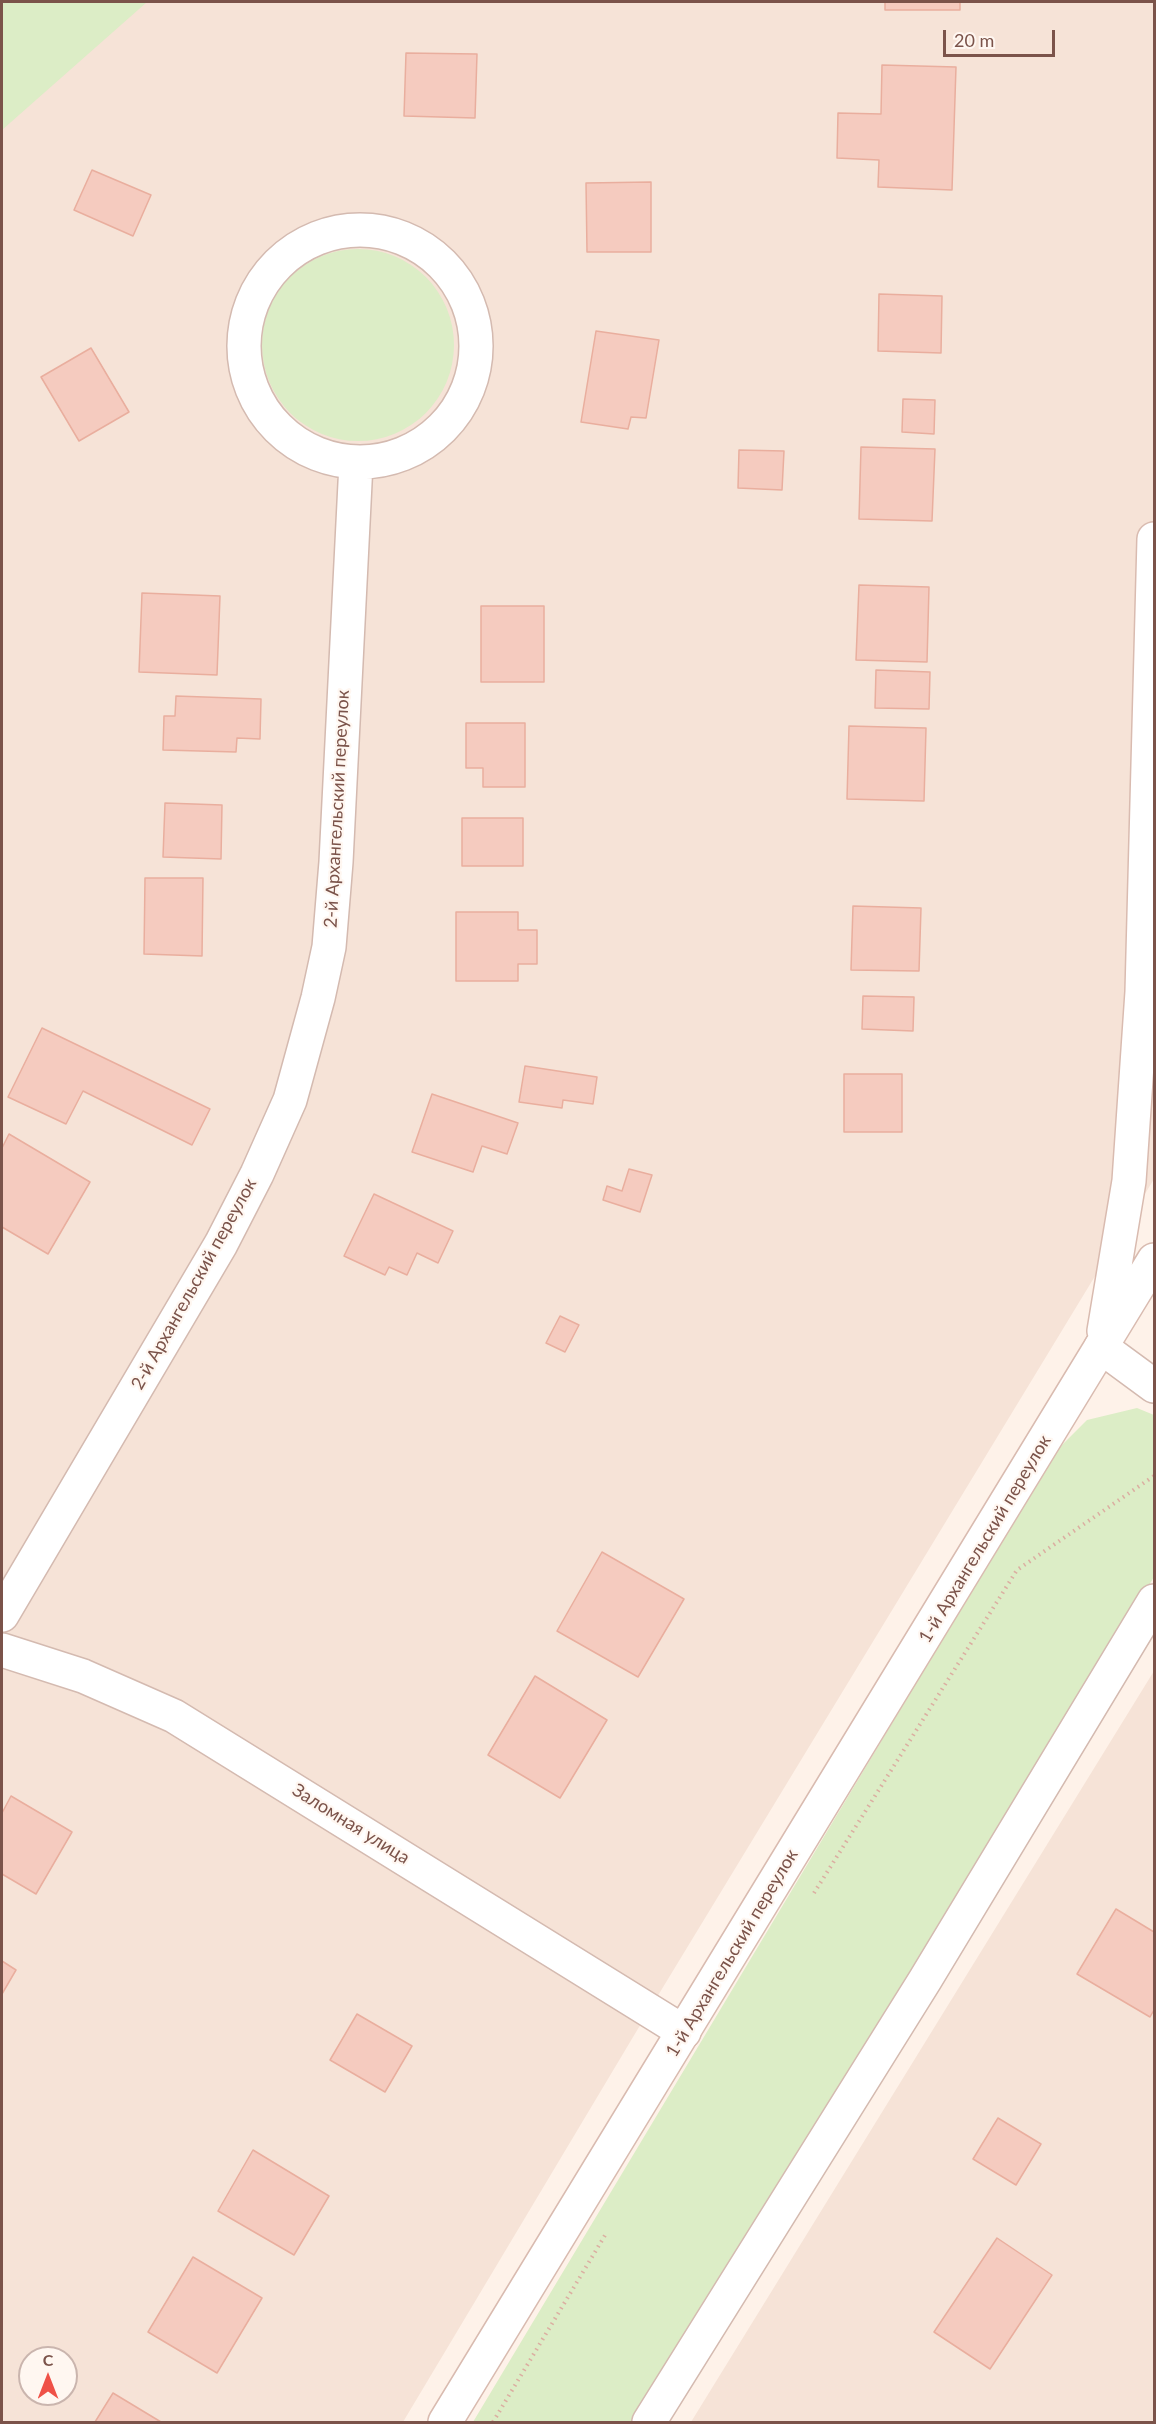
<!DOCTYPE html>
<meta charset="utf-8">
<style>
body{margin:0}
#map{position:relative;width:1156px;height:2424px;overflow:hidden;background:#fef2e9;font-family:Lato,sans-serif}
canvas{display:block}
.frame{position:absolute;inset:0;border:3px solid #7b534a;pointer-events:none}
.north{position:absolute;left:18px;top:2346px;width:60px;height:60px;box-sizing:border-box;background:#fff7f1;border:2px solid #cab5ae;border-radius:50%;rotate:0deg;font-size:16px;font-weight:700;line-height:24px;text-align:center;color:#7b534a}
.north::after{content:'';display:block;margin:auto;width:21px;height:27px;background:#ef5147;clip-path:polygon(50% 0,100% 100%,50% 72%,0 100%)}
.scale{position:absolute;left:943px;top:30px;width:112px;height:27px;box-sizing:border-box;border:3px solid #7b534a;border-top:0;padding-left:8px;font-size:18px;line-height:21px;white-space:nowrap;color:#7b534a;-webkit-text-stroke:4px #fff7f1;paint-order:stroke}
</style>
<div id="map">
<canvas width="1156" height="2424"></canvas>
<div class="frame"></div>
<div class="north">С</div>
<div class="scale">20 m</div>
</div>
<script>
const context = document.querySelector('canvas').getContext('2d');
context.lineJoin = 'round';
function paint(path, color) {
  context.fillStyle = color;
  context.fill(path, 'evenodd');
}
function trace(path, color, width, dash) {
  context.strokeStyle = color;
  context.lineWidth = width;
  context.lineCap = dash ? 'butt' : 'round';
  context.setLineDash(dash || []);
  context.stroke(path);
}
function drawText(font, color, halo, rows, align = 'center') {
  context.font = font + ' Lato,sans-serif';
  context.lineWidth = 4.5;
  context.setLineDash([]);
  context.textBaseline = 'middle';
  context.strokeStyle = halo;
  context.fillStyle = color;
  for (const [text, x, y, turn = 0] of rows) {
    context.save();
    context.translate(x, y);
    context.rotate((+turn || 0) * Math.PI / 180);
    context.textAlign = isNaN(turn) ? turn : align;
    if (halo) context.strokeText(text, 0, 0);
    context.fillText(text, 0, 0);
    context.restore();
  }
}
paint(new Path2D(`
 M72,2H1154V1179L651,2007L403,2422H2V70ZM30,2358H66V2394H30Z
 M1154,1671V2422H691Z`), '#f6e3d7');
paint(new Path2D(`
 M2,2H147L2,130Z
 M262 345a96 96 0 1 1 192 0a96 96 0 1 1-192 0Z
 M1137,1408L1154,1415V1577L635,2422H473L1054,1453L1087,1420Z`), '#dcedc6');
const building = new Path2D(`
 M885,2H960V10H885Z
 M406,53L477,54L475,118L404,116Z
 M882,65L956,67L952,190L878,187L879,160L837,158L838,113L881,114Z
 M92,170L151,195L133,236L74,210Z
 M651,182V252H587L586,183Z
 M879,294L942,296L941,353L878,351Z
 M596,331L659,340L646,418L631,417L628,429L581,422Z
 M91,348L129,412L79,441L41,377Z
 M903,399L935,400L934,434L902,432Z
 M861,447L935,449L932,521L859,519Z
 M739,450L784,451L782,490L738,488Z
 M859,585L929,587L927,662L856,660Z
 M142,593L220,596L217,675L139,672Z
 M481,606H544V682H481Z
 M876,670L930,672L929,709L875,708Z
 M176,696L261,699L260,739L237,738L236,752L163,750L164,716H175Z
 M466,723H525V787H483V768H466Z
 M849,726L926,728L924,801L847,799Z
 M165,803L222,805L221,859L163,857Z
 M462,818H523V866H462Z
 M145,878H203L202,956L144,954Z
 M853,906L921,908L919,971L851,970Z
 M456,912H518V930H537V964H518V981H456Z
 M863,996L914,997L913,1031L862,1029Z
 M42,1028L210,1109L192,1145L83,1091L66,1124L8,1097Z
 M525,1066L597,1077L593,1104L563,1100L562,1108L519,1102Z
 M844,1074H902V1132H844Z
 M432,1094L518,1123L507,1154L482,1146L473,1172L412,1152Z
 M9,1134L90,1182L48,1254L2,1227V1148Z
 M629,1169L652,1175L640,1212L603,1200L607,1186L622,1191Z
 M374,1194L453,1231L438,1263L417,1253L407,1275L389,1267L385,1275L344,1256Z
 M560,1316L579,1325L565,1352L546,1343Z
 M602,1552L684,1599L638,1677L557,1631Z
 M535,1676L607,1720L560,1798L488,1755Z
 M11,1796L72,1832L36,1894L2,1874V1813Z
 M1116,1909L1154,1932V2010L1150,2017L1077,1974Z
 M2,1961L16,1970L2,1994Z
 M357,2014L412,2046L385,2092L330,2060Z
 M998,2118L1041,2144L1016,2185L973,2159Z
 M253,2150L329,2196L294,2255L218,2211Z
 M997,2238L1052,2275L990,2369L934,2332Z
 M193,2257L262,2298L217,2373L148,2332Z
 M113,2393L161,2422H95Z`);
paint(building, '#f5cbbf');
trace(building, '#e9ae9e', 1.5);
const street = new Path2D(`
 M244 346a116 116 0 1 1 232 0a116 116 0 1 1-232 0Z
 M1101,1347L1154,1386
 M2,1615L221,1244L257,1174L290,1100L318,998L329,947L336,862L356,463
 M2,1650L83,1676L174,1716L684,2032
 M649,2422L925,1980L1154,1601`);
const secondary = new Path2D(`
 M1104,1331L1129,1181L1142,992L1154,539
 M445,2422L1154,1260`);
trace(street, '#d4bab0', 36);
trace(secondary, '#d9bbb0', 36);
trace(new Path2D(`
 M814,1893L1017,1570L1154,1476
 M493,2422L607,2232`), '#dbaea1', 4, [1.5, 4.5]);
trace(street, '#fff', 33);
trace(secondary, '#fff', 33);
drawText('18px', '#7b534a', '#fff7f1', [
 ["2-й Архангельский переулок",337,809,-87],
 ["2-й Архангельский переулок",194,1284,-61],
 ["1-й Архангельский переулок",985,1539,-59],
 ["Заломная улица",351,1824,32],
 ["1-й Архангельский переулок",732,1953,-59]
]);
</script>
